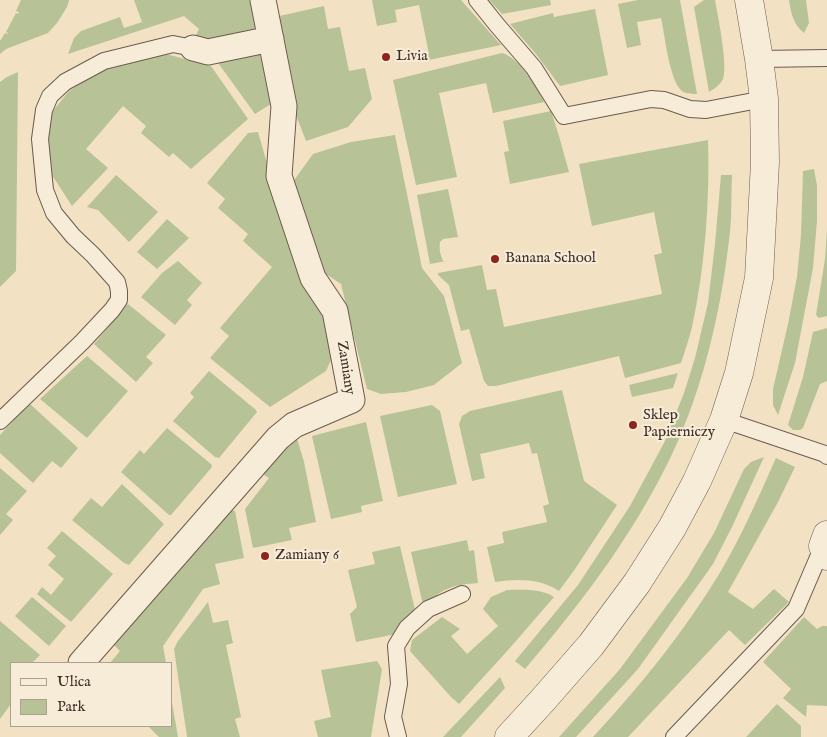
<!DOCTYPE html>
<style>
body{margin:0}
#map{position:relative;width:827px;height:737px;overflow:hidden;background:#f2e1c3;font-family:"IM FELL English",serif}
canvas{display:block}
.legend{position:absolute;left:10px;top:662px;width:162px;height:65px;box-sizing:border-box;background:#f7ecd8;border:1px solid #aea091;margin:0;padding:6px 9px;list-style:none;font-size:15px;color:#402e27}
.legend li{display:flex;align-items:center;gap:10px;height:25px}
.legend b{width:25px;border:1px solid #aea091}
</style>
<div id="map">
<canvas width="827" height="737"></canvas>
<ul class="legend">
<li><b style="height:6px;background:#f7ecd8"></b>Ulica</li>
<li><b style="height:14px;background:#b7c396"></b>Park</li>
</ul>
</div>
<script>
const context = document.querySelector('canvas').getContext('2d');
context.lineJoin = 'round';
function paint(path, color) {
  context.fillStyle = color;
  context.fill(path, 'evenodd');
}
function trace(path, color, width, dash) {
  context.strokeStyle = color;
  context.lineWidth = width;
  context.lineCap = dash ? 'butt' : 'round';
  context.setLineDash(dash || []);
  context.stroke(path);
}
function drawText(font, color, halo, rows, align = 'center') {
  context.font = font + ' "IM FELL English",serif';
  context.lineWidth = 4;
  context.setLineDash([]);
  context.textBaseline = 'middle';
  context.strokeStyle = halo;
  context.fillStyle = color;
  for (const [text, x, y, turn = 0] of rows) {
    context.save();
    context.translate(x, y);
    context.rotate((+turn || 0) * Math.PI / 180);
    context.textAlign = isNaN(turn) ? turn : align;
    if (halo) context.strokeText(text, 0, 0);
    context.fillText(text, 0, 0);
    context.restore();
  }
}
paint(new Path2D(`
 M21,0H69L67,7L57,23L48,33L6,49L0,54V41L5,33L8,34V33L6,32L16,13L18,14L19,12L16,11Z
 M134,0H257L263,27L209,47L196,35L199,29L184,16L68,54L74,38L81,31L120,17L124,28L142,22Z
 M372,0H461L501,45L419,62L418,57L429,54L419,5L395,10L397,22L377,26Z
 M489,0H550L551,5L502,14Z
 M638,0H680L697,94C692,94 686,94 682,91C669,80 665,35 661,18L637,22L641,45L627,48L618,4Z
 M704,0H715C718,16 728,66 723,79C720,85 714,89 709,92L694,7Z
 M789,0H806L809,23L804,33C793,24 791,13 789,0Z
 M324,6L328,29L340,27L349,71L365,68L372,99L348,127L306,141L294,110L275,17Z
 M595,9L608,75L560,86L536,54L510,24L553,13L554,17Z
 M263,52L279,99L255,114L216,60Z
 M502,53C518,57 538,87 544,102L493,113L486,83L439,93L457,177L416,185L393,80Z
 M166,54L211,66L248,119L191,169L173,153L169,157L141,133L146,126L123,106L86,149L108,168L72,206L50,172L48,139L52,112L69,91L98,71Z
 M18,72L16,271L0,287V82L7,77Z
 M551,111L559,136L569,172L510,184L504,152L509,151L503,121Z
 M258,132L302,284L324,314L334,353L326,371L270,407L210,358L229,336L220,328L272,267L243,241L248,234L218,208L225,199L207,183L248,133Z
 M395,135L422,268L444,296L462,363L434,385L406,392L381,394L367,389L341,284L320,270L292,183L313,154L351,142Z
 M708,140C710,200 705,267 692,327C689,339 685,351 681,363L625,378L619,356L496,386H488L484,381L469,329L461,331L449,285L438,275V273L482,265L487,290L496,289L504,327L662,294L654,255L662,253L654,212L592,226L579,164Z
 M814,169L817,186V221L813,268L795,363L778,415L773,405V389L788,324L797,277L801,235L803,171Z
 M116,175L158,212L129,242L98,210L87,207Z
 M721,175H732C731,194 732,213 730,232C722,303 707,374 678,441C641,525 584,600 525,669L515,661L578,585L630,506L664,443L684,393L695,358L708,303L715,244Z
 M448,189L458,237L443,239L440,242C439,248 440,255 443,261H446L430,264L417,195Z
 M167,219L189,238L157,269L137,252Z
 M827,229V316L819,318L816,315L825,259Z
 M178,261L202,283L187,300L192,305L175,325L141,297L162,273Z
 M128,304L166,335L146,357L153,363L136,382L94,344Z
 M827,328V381L820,384L803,428L800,430H793L788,425L803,377L813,332Z
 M87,356L128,391L87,438L40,399Z
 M209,371L256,410L257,412L219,458L215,457L173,421L194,397L190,393Z
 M678,373L673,388L632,397L629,385Z
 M562,390L584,481L617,505L575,569L559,591C539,578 517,579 495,582L487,547L504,543L502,532L547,522L543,506L549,504L537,453L532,454L529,443L480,454L485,478L472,481L459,424L462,416L470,411Z
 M29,403L78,448L61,468L52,461L33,483L0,453V435Z
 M432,405L440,411L457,484L398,497L380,416Z
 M366,422L383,501L361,506L362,512L331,519L312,436Z
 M167,428L211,464L212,467L171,515H169L121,472L140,450L144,454Z
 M296,435L304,462L316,522L289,528L292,540L253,548L245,509L269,478L261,473Z
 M764,457L732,527L713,564L638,669L576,737H559L620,669L687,578L714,533L744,469L751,462Z
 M776,458L795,467L778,502L728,592L753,609L774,589L789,602L745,645L729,630L628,737H593C640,686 685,631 721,571C742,535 759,496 776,458Z
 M0,468L27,491L6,514L13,520L0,535Z
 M122,484L164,524L129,565L124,563L72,520L91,498L102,507Z
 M231,510L235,511L244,558L215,564L220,584L203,589L163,646L166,663H110L120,651L114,645Z
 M62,531L113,574L71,622L37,594L42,587L51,595L64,579L48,565L56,556L47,548Z
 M467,540L469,551L474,550L478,583C451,585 445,588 423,605L411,552Z
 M400,546L416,614L396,634L356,642L350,614L357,607L348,570L375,564L372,552Z
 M507,590C522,590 540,588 554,597L509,649L459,704L451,697L410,651L412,640L442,617L460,629L451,636L467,654L498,626L483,609L491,597Z
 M32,597L66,626L49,646L15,616Z
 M208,602L213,623L228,620L233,643L226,645L241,717L235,719L240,737H187L174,649L178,641Z
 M804,617L817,629L822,626H827V706L807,705L806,717L783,698L791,689L763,662Z
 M0,621L40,655L32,663H11V704L0,719Z
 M377,661L382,669L371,737H318L314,721L331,717L321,670Z
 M500,677L505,688L461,737H443Z
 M171,697L178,737H159L148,726H171Z
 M777,704L801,726V737H746Z`), '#b7c396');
const service = new Path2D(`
 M477,0L497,25L534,68L564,116L651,99L664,100L690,109L706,110L764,99
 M759,59L827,58
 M724,420L825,454L827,456
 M0,421L82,342L112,310L119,300V291L117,282L93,255L73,236L54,213L45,190L40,139L44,110L50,96L65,82L104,61L173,44L193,48
 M398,737L393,717L399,684L396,646L407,628L428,609L462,594
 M674,737L796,609L823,546`);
const pedestrian = new Path2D(`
 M193,48L208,52L271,39
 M81,663L278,438L294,425L352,400L335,311L313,278L279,176L284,106L263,0`);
const minor = new Path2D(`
 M827,535L823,546L827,556`);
const tertiary = new Path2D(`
 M509,737L542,701L591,645L637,583L672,528L697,481L724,420L739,373L759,278L765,162L764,99L759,59L749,0`);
trace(service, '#6c5b4e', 18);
trace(pedestrian, '#6c5b4e', 27);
trace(minor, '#6c5b4e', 29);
trace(tertiary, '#6c5b4e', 29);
trace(service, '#f7ecd8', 16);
trace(pedestrian, '#f7ecd8', 25);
trace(minor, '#f7ecd8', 28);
trace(tertiary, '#f7ecd8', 28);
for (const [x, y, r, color] of [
 [386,57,5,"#8f2418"],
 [495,259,5,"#8f2418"],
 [633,425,5,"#8f2418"],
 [265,556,5,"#8f2418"]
]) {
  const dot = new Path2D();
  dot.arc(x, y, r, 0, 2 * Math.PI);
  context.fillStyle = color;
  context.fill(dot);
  trace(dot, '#f7ecd8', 2);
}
drawText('15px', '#402e27', '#f7ecd8', [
 ["Livia",396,57],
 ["Banana School",505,259],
 ["Sklep",643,416],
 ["Papierniczy",643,433],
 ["Zamiany 6",275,556]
], 'left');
drawText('15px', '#402e27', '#f7ecd8', [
 ["Zamiany",345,368,81]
]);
</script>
